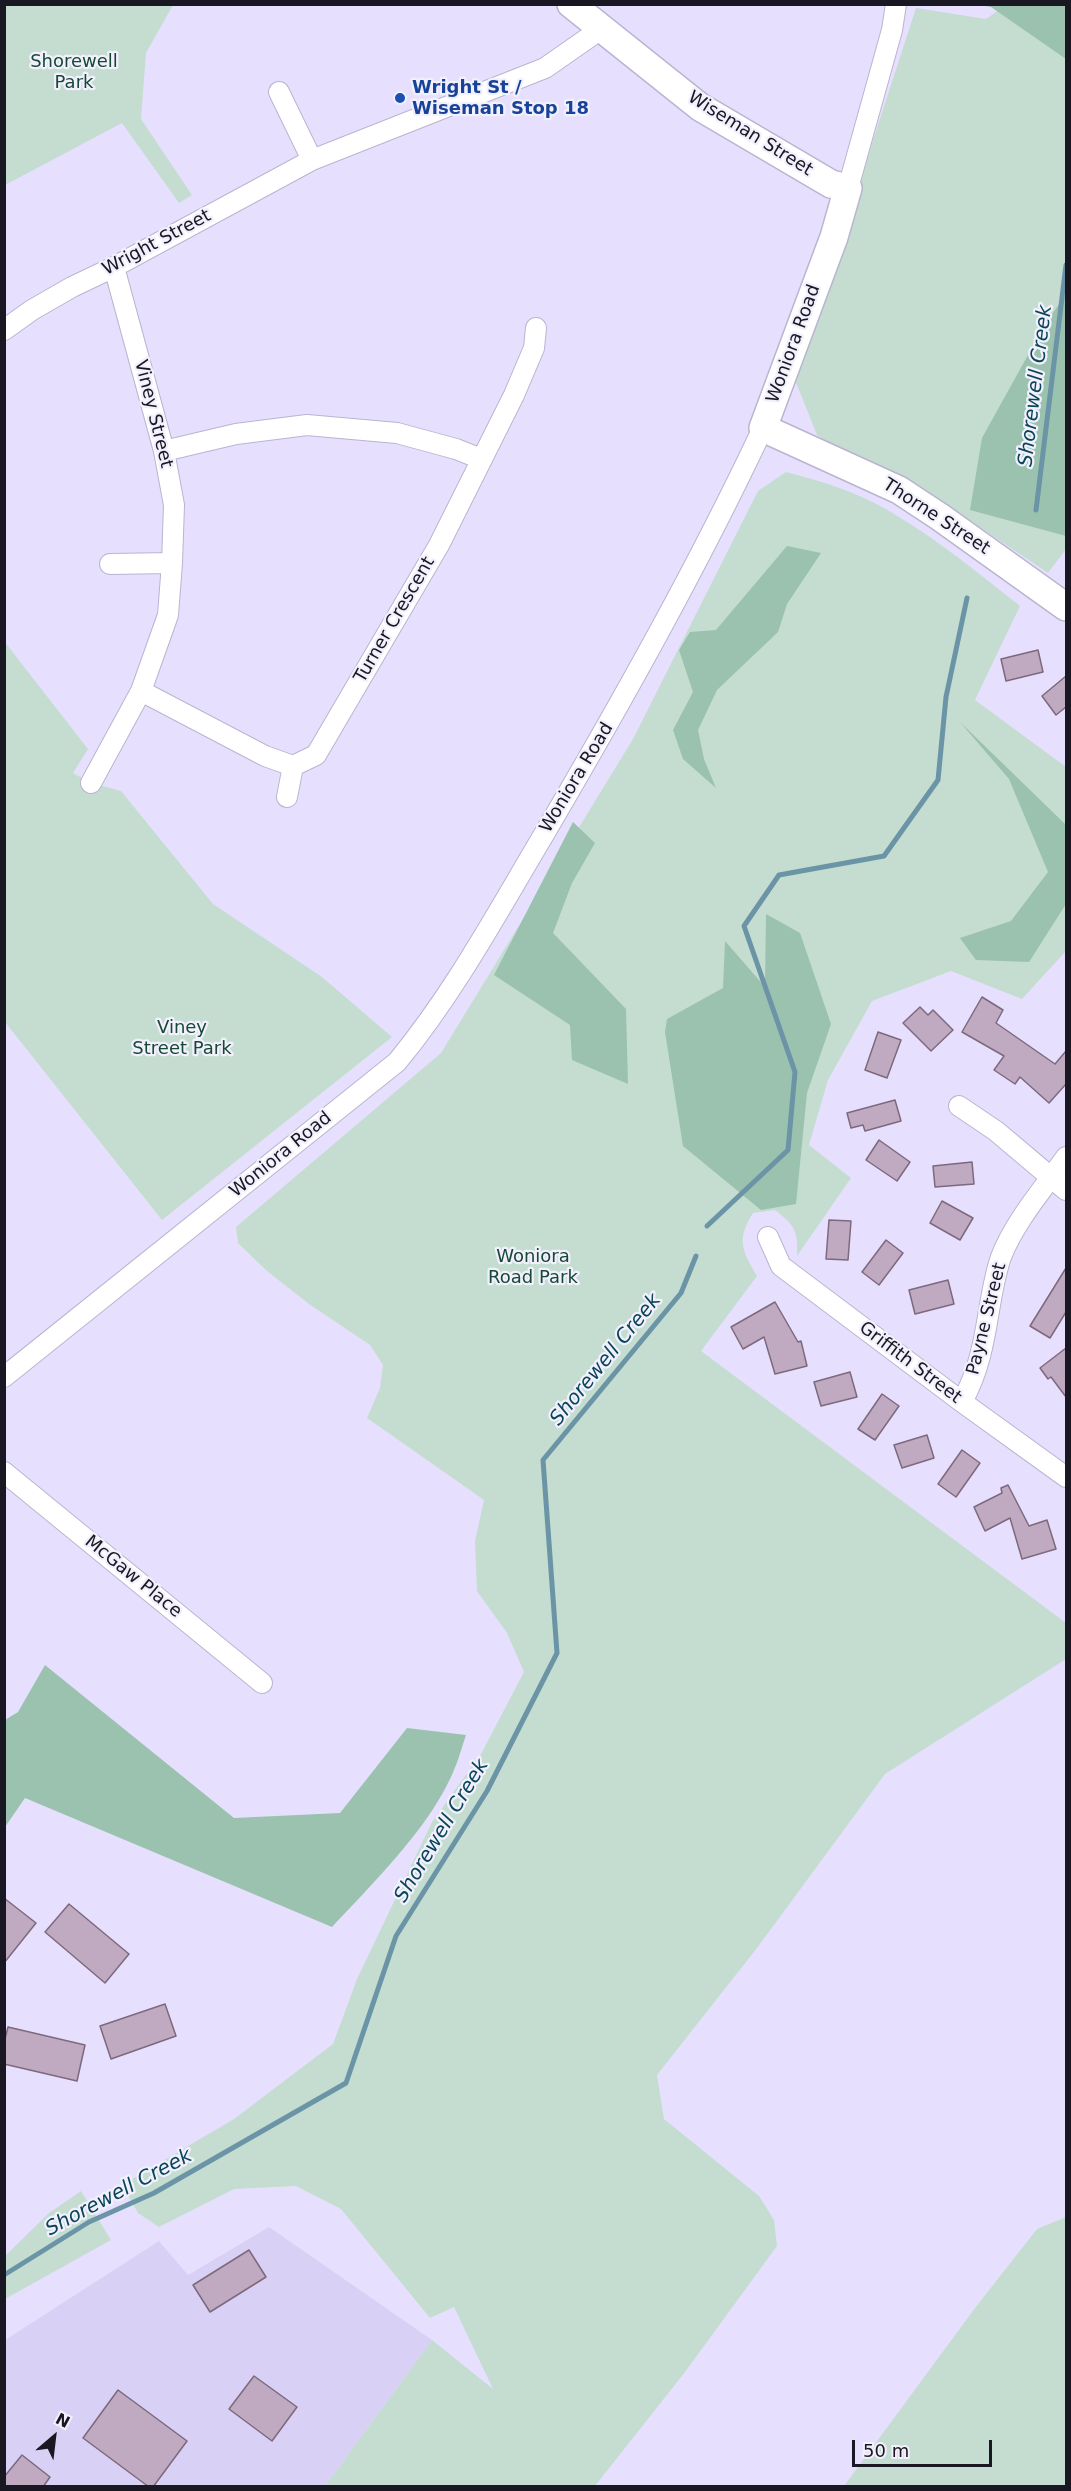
<!DOCTYPE html>
<style>
body{margin:0}
#map{position:relative;width:1071px;height:2491px;overflow:hidden;background:#e6e0fe;font-family:"DejaVu Sans",sans-serif}
canvas{display:block}
.frame{position:absolute;inset:0;border:6px solid #191721;pointer-events:none}
.north{position:absolute;left:24px;top:2407px;width:60px;height:60px;-webkit-text-stroke:4px #f2f0fc;paint-order:stroke;rotate:28deg;font-size:16px;font-weight:700;line-height:24px;text-align:center;color:#191721}
.north::after{content:'';display:block;margin:auto;width:21px;height:27px;background:#191721;clip-path:polygon(50% 0,100% 100%,50% 72%,0 100%)}
.scale{position:absolute;left:852px;top:2440px;width:140px;height:27px;box-sizing:border-box;border:3px solid #191721;border-top:0;padding-left:8px;font-size:18px;line-height:21px;white-space:nowrap;color:#191721;-webkit-text-stroke:4px #f2f0fc;paint-order:stroke}
</style>
<div id="map">
<canvas width="1071" height="2491"></canvas>
<div class="frame"></div>
<div class="north">N</div>
<div class="scale">50 m</div>
</div>
<script>
const context = document.querySelector('canvas').getContext('2d');
context.lineJoin = 'round';
function paint(path, color) {
  context.fillStyle = color;
  context.fill(path, 'evenodd');
}
function trace(path, color, width, dash) {
  context.strokeStyle = color;
  context.lineWidth = width;
  context.lineCap = dash ? 'butt' : 'round';
  context.setLineDash(dash || []);
  context.stroke(path);
}
function drawText(font, color, halo, rows, align = 'center') {
  context.font = font + ' "DejaVu Sans",sans-serif';
  context.lineWidth = 4.5;
  context.setLineDash([]);
  context.textBaseline = 'middle';
  context.strokeStyle = halo;
  context.fillStyle = color;
  for (const [text, x, y, turn = 0] of rows) {
    context.save();
    context.translate(x, y);
    context.rotate((+turn || 0) * Math.PI / 180);
    context.textAlign = isNaN(turn) ? turn : align;
    if (halo) context.strokeText(text, 0, 0);
    context.fillText(text, 0, 0);
    context.restore();
  }
}
paint(new Path2D(`
 M269,2227L432,2340L325,2486H5V2340L159,2241L188,2275Z`), '#d8d1f5');
paint(new Path2D(`
 M5,4L173,5L146,53L141,119L192,195L179,203L122,123L5,185Z
 M1006,5H1066V549L1048,573L953,509L940,517L817,435L795,380L916,8L986,19Z
 M786,472C821,481 858,492 889,511C936,538 978,573 1020,606L975,700L1066,767V951L1022,999L951,971L872,1001L828,1080L809,1145L851,1178L797,1256C798,1230 795,1226 775,1210L753,1213C736,1240 742,1250 757,1276L701,1351L1066,1623V1659L885,1774L757,1948L657,2075L664,2119L759,2196L774,2220L777,2246L685,2372L595,2486H325L432,2340L493,2389L454,2307L430,2318L341,2209L296,2186L234,2189L159,2227L138,2213L122,2185L234,2119L333,2044L357,1979L432,1822L481,1754L524,1672L507,1633L477,1591L475,1541L484,1500L367,1418L380,1388L383,1365L370,1345L309,1304L267,1271L238,1243L236,1227L441,1053L633,739L758,491Z
 M4,641L88,749L73,773L91,783L121,791L213,904L322,977L392,1037L162,1220L5,1022Z
 M81,2191L111,2240L5,2299V2256L49,2213Z
 M1066,2217V2486H844L975,2308L1037,2229Z`), '#c4ddd0');
paint(new Path2D(`
 M980,5H1066V59L991,7Z
 M1066,294V536L970,510L982,438L1044,326Z
 M787,546L821,553L787,604L778,632L717,690L698,730L704,759L716,788L683,759L673,730L693,692L679,650L690,632L716,630Z
 M960,722L1066,825V904L1029,962L976,960L960,938L1011,921L1048,872L1009,779Z
 M573,822L595,843L572,883L553,933L626,1009L628,1084L572,1060L570,1025L494,975Z
 M766,914L800,933L831,1024L807,1093L796,1204L761,1210L683,1146L665,1032L667,1019L723,988L725,941L765,987Z
 M45,1665L234,1818L340,1813L407,1728L466,1735C461,1750 457,1765 450,1779C425,1832 372,1884 332,1927L25,1798L5,1827V1720L18,1712Z`), '#9ac2ae');
trace(new Path2D(`
 M1036,510L1066,265
 M707,1226L788,1150L795,1072L744,926L779,875L884,856L938,780L946,697L967,598
 M4,2275L89,2222L154,2193L346,2083L396,1936L487,1791L557,1653L543,1460L681,1293L696,1256`), '#6b95a6', 5);
const building = new Path2D(`
 M1038,650L1043,672L1006,681L1001,659Z
 M1066,676V707L1056,715L1042,696Z
 M982,997L1003,1010L996,1023L1055,1064L1066,1051V1084L1049,1103L1020,1077L1015,1084L994,1070L1004,1056L962,1032Z
 M920,1007L928,1015L933,1010L953,1030L931,1051L903,1023Z
 M878,1032L901,1040L887,1078L865,1070Z
 M895,1100L901,1121L865,1131L863,1125L851,1128L847,1113Z
 M879,1140L910,1162L897,1181L866,1160Z
 M972,1162L974,1184L935,1187L933,1166Z
 M942,1201L973,1218L960,1240L930,1223Z
 M829,1220L851,1221L848,1260L826,1259Z
 M886,1240L903,1253L879,1285L862,1272Z
 M1066,1268V1312L1050,1338L1030,1326Z
 M948,1280L954,1304L915,1314L909,1290Z
 M775,1302L798,1342L801,1341L807,1366L775,1374L764,1337L743,1349L731,1327Z
 M1066,1348V1397L1051,1377L1048,1379L1040,1368Z
 M850,1372L857,1397L821,1406L814,1382Z
 M882,1394L899,1406L875,1440L858,1429Z
 M927,1435L934,1458L902,1468L894,1445Z
 M962,1450L980,1463L956,1497L938,1484Z
 M1008,1485L1029,1526L1047,1520L1056,1549L1022,1559L1010,1518L985,1531L974,1507L1002,1493L1001,1488Z
 M4,1898L36,1923L4,1963Z
 M69,1904L129,1954L105,1983L45,1932Z
 M165,2004L176,2036L111,2059L100,2026Z
 M8,2027L85,2045L77,2081L4,2064V2043Z
 M249,2250L266,2277L210,2312L193,2285Z
 M254,2376L297,2407L272,2441L229,2409Z
 M118,2390L187,2441L153,2487H149L83,2438Z
 M22,2455L50,2477L43,2487H4V2477Z`);
paint(building, '#c0aac1');
trace(building, '#7d697e', 1.5);
const street = new Path2D(`
 M279,92L312,160
 M848,188L892,30L896,4
 M4,330L32,310L72,287L114,267L312,160L545,68L601,29
 M164,451L236,434L307,425L397,433L456,449L481,459
 M110,564L172,563
 M141,691L265,756L293,766L316,755L439,545L514,395L534,348L536,328
 M91,783L141,691L168,615L172,563L174,505L164,451L114,267
 M287,797L293,766
 M959,1106L996,1131L1066,1190
 M768,1237L781,1266L962,1402L1066,1477
 M4,1377L397,1062C454,993 497,913 543,836C621,703 697,568 763,428
 M962,1402C970,1387 976,1372 980,1356C989,1323 990,1289 1001,1257C1015,1221 1044,1188 1066,1157
 M4,1472L262,1683`);
const secondary = new Path2D(`
 M571,4L700,107L831,184L848,188L834,237L763,428L899,490L940,517L1066,607`);
trace(street, '#bab4d0', 22);
trace(secondary, '#bab4d0', 30);
trace(street, '#fff', 20);
trace(secondary, '#fff', 27);
for (const [x, y, r, color] of [
 [400,98,6,"#1a4fb4"]
]) {
  const dot = new Path2D();
  dot.arc(x, y, r, 0, 2 * Math.PI);
  context.fillStyle = color;
  context.fill(dot);
  trace(dot, '#f2f0fc', 2);
}
drawText('18px', '#154934', '#f2f0fc', [
 ["Shorewell",74,62],
 ["Park",74,83],
 ["Viney",182,1028],
 ["Street Park",182,1049],
 ["Woniora",533,1257],
 ["Road Park",533,1278]
]);
drawText('bold 18px', '#164399', '#f2f0fc', [
 ["Wright St /",412,88],
 ["Wiseman Stop 18",412,109]
], 'left');
drawText('18px', '#191721', '#f2f0fc', [
 ["Wiseman Street",750,134,32],
 ["Wright Street",157,243,-28],
 ["Woniora Road",794,344,-70],
 ["Viney Street",153,414,76],
 ["Thorne Street",936,517,33],
 ["Turner Crescent",395,620,-60],
 ["Woniora Road",577,778,-59],
 ["Woniora Road",281,1155,-39],
 ["Payne Street",987,1319,-76],
 ["Griffith Street",910,1363,37],
 ["McGaw Place",133,1577,39]
]);
drawText('italic 20px', '#094559', '#f2f0fc', [
 ["Shorewell Creek",1036,386,-83],
 ["Shorewell Creek",606,1360,-51],
 ["Shorewell Creek",442,1831,-59],
 ["Shorewell Creek",119,2193,-28]
]);
</script>
